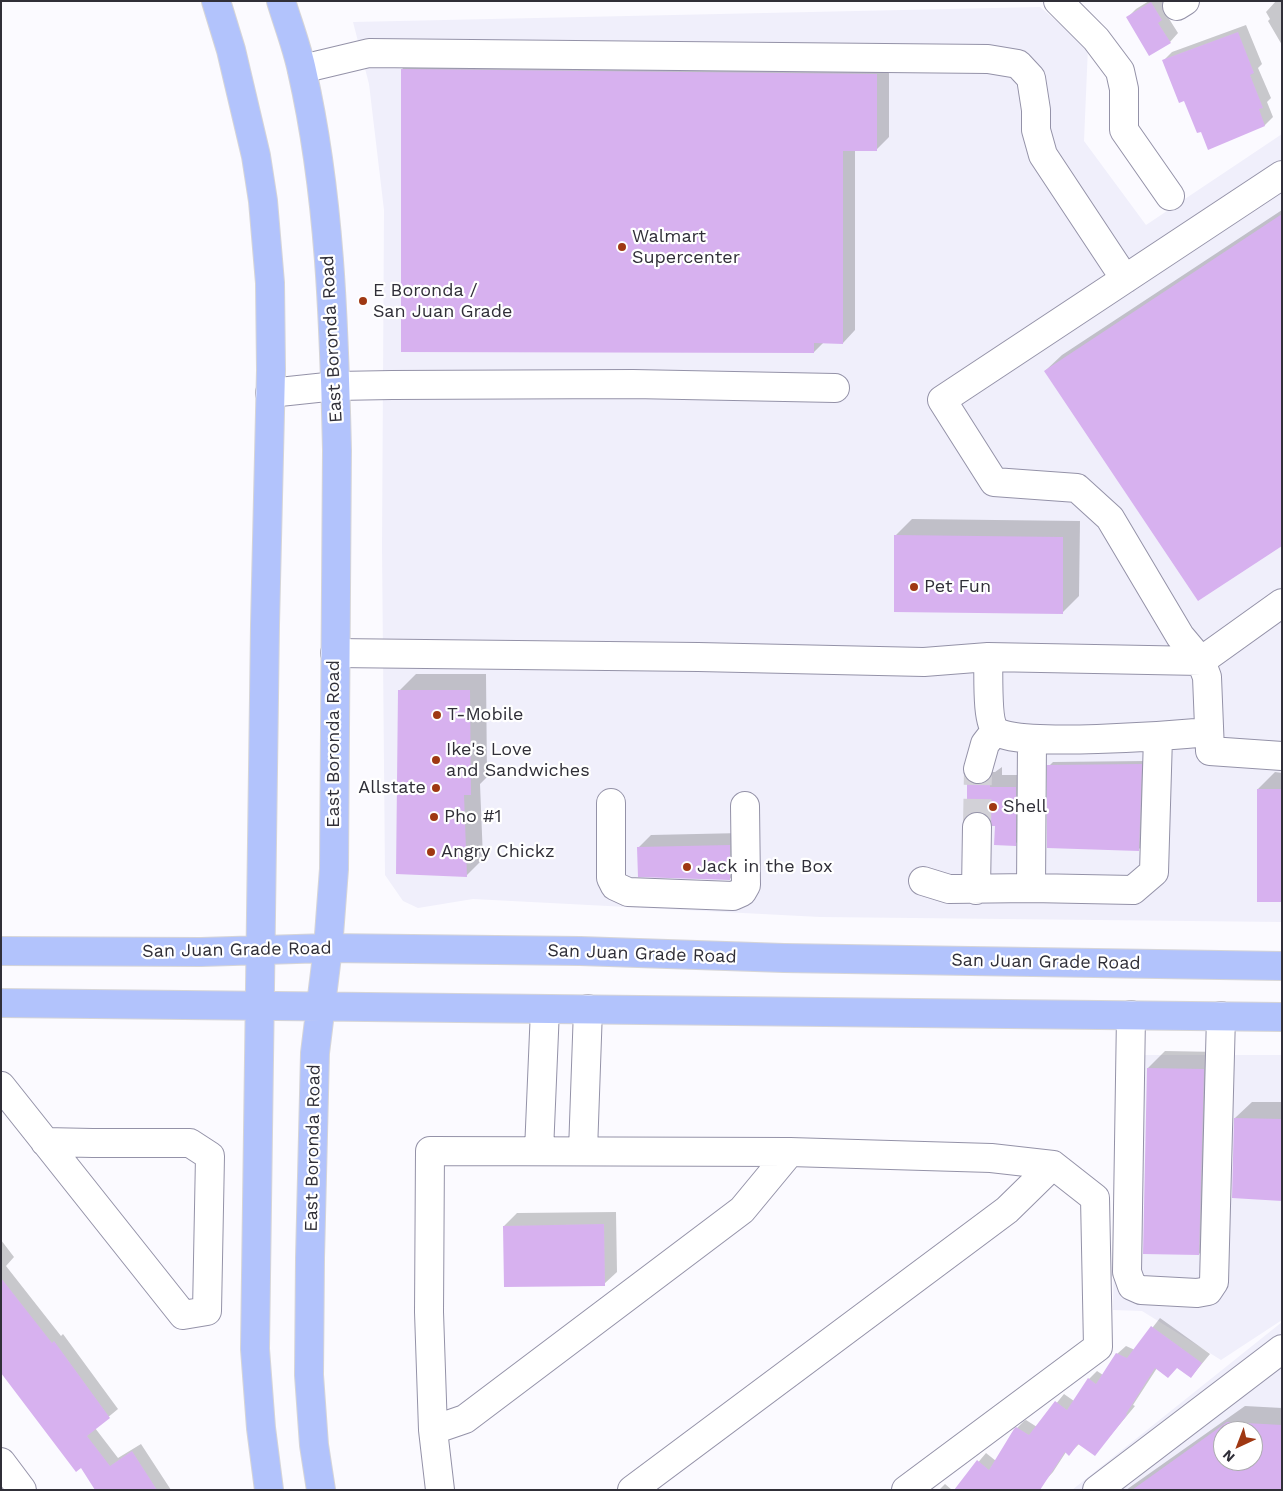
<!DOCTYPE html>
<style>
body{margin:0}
#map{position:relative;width:1283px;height:1491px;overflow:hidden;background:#fbfaff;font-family:"Work Sans",sans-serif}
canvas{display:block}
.frame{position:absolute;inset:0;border:2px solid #302f38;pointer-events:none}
.north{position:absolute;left:1213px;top:1421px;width:50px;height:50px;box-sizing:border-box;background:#fff;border:1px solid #acacaf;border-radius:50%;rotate:223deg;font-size:14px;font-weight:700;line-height:20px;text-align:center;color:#302f38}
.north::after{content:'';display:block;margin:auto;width:18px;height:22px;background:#9f3813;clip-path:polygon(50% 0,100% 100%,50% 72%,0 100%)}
</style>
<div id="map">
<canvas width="1283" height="1491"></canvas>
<div class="frame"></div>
<div class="north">N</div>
</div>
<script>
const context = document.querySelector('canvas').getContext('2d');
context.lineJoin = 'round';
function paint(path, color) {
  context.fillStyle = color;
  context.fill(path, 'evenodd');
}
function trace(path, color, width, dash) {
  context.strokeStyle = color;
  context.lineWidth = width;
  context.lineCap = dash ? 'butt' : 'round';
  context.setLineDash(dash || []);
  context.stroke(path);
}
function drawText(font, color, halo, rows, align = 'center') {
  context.font = font + ' "Work Sans",sans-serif';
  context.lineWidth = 4.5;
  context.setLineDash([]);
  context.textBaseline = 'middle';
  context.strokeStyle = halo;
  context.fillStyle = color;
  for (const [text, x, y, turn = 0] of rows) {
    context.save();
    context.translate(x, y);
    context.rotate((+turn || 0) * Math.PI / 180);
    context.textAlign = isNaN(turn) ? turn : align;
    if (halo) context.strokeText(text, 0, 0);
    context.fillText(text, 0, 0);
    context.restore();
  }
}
paint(new Path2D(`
 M1040,7L1088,47L1084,141L1146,225L1282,134V922L820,917L473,899L418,908L403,901L385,875L382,547L384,210L369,84L353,22Z
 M1116,1055H1282V1320L1221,1360L1142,1311L1113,1310Z
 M1282,1322V1490H1072ZM1223,1431H1253V1461H1223Z`), '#f0effb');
paint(new Path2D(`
 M1149,1H1164L1170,11L1166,14L1178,33L1170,42L1128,17L1136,9Z
 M1276,1H1282V45L1268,21L1270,19L1266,12Z
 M1246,25L1262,64L1258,68L1271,98L1267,102L1273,117L1265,125L1209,148L1202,130L1164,60L1172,52Z
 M415,57L889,61V137L876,150H855V330L843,343L824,342L814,352L402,69Z
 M1282,210V545L1045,371L1062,355Z
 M912,519L1080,521L1079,596L1062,613L895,536Z
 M416,674H486L487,777L480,784L483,859L466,876L399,691Z
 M1145,761L1142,846L1138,850L1049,766L1053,762Z
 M1002,767V775H1028V832L1015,844L986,813L977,810L968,814V780L980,768L986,772H995Z
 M1275,772L1282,773V901L1258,789Z
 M742,833V866L730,879L638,848L651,835Z
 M1165,1051L1220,1052L1215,1237L1199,1254L1148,1068Z
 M1252,1102H1282V1199L1235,1118Z
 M616,1212L617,1272L604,1284L504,1226L517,1213Z
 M1,1240L14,1257L6,1266L61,1336L63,1334L118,1409L95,1428L118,1458L141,1444L171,1490H96L81,1466L1,1371Z
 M1160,1318L1210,1354L1191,1377L1177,1367L1157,1368L1133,1405L1135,1406L1095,1454L1080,1443L1069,1454L1066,1452L1053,1472L1045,1481L955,1490L986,1453L996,1461L1015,1430L1024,1421L1026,1420L1037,1427L1064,1394L1074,1401L1089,1379L1097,1371L1103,1375L1117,1354L1126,1346L1135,1350Z
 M1245,1406L1282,1408V1490H1126ZM1223,1431H1253V1461H1223Z
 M945,1484L952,1490H939Z`), '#0003');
paint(new Path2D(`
 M1151,2L1162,20L1158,23L1171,43L1149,56L1126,17Z
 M1238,32L1254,73L1250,75L1263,108L1259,109L1265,126L1208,150L1201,132L1197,133L1184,101L1179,103L1162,60Z
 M401,69L877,74V151H843V344L814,343V353L401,352Z
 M1282,214V546L1198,601L1044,371Z
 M894,535L1063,537V614L894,612Z
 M398,690H470L471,795H464L467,877L396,874Z
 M1142,764L1139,851L1047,848V765Z
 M990,778V787H1016V846L994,845L995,826H992L990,819L985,814L977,811L967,816V780L973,784H981Z
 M1257,789H1282V902H1257Z
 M730,845V880L638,877L637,847Z
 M1147,1068L1204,1069L1199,1255L1143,1254Z
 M1234,1118L1282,1119V1201L1232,1198Z
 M604,1224L605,1286L504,1287L503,1226Z
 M1,1278L52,1343L54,1341L110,1418L87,1436L110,1466L132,1451L157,1490H95L81,1468L76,1472L1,1373Z
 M1151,1326L1202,1363L1191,1378L1177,1368L1168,1378L1155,1368L1126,1414L1127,1415L1095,1456L1078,1444L1069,1456L1065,1452L1040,1490H954L977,1460L989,1470L1014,1429L1016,1427L1029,1435L1055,1401L1067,1410L1088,1378L1096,1384L1116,1353L1127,1358Z
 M1227,1422L1282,1425V1490H1132ZM1223,1431H1253V1461H1223Z`), '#d7b1ef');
trace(new Path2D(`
 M977,827L978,769`), '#d2d1d7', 28, [28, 14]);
const minor = new Path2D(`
 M1058,1L1096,39L1120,71L1124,89V130L1170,196
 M1177,6L1185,1
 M302,69L369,53L988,59L1018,64L1031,78L1036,110V130L1043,155L1125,279
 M1282,175L942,400L994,482L1077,488L1110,518L1180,636L1201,661L1207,677L1210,751L1282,756
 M270,393L336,386L392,385L633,384L835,388
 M335,653L698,657L924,662L988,657L1201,661L1282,603
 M988,657C989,672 986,721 996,731C1014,748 1177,735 1209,732
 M978,769L985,744L995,731
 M611,803V878L615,886L628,892L733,896L742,892L746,885L745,806
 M923,881L949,889L1031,888L1133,890L1154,872L1158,737
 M1031,888L1032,740
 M976,890L977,827
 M1131,1015L1127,1272L1132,1286L1141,1290L1197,1293L1208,1291L1214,1282L1221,1016
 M1,1086L183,1315L207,1311L210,1156L190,1143H93L45,1142
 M539,1151L545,1009
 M583,1151L588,1009
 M433,1430L465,1419L742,1210L790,1152L991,1158L1053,1165
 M1,1462L22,1490
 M440,1490L433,1430L429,1312L430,1151L790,1152
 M632,1490L1007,1210L1053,1165L1095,1198L1098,1347L906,1490
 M1097,1490L1282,1349`);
const major = new Path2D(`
 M216,1L231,50L256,156L263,201L270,283L271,370L265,625L255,1349L261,1428L269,1490
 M281,1C288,24 297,47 302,71C330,194 334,323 337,450L334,869L328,948L315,1053L310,1258L309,1375L314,1445L321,1490
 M1,951L201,952L328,948L580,951L784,958L1282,966
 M1,1003L1282,1017`);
trace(minor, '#9492a8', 30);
trace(major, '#d6d5d7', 30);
trace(minor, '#fff', 28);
trace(major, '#b2c3fc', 28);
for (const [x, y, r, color] of [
 [622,247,5,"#9f3813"],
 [363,301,5,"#9f3813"],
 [914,587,5,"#9f3813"],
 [437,715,5,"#9f3813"],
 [436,760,5,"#9f3813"],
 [436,788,5,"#9f3813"],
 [993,807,5,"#9f3813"],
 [434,817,5,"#9f3813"],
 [431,852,5,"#9f3813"],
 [687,867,5,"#9f3813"]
]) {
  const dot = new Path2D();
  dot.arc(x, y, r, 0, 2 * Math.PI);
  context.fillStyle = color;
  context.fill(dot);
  trace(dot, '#fff', 2);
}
drawText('18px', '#302f38', '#fff', [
 ["Walmart",632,237],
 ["Supercenter",632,258],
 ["E Boronda /",373,291],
 ["San Juan Grade",373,312],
 ["Pet Fun",924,587],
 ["T-Mobile",447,715],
 ["Ike's Love",446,750],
 ["and Sandwiches",446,771],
 ["Allstate",426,788,"right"],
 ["Shell",1003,807],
 ["Pho #1",444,817],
 ["Angry Chickz",441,852],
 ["Jack in the Box",697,867]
], 'left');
drawText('18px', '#302f38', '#fff', [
 ["East Boronda Road",332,339,-93],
 ["East Boronda Road",334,744,-90],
 ["San Juan Grade Road",237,950,-1],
 ["San Juan Grade Road",642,954,2],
 ["San Juan Grade Road",1046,962,1],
 ["East Boronda Road",313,1148,-89]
]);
</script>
